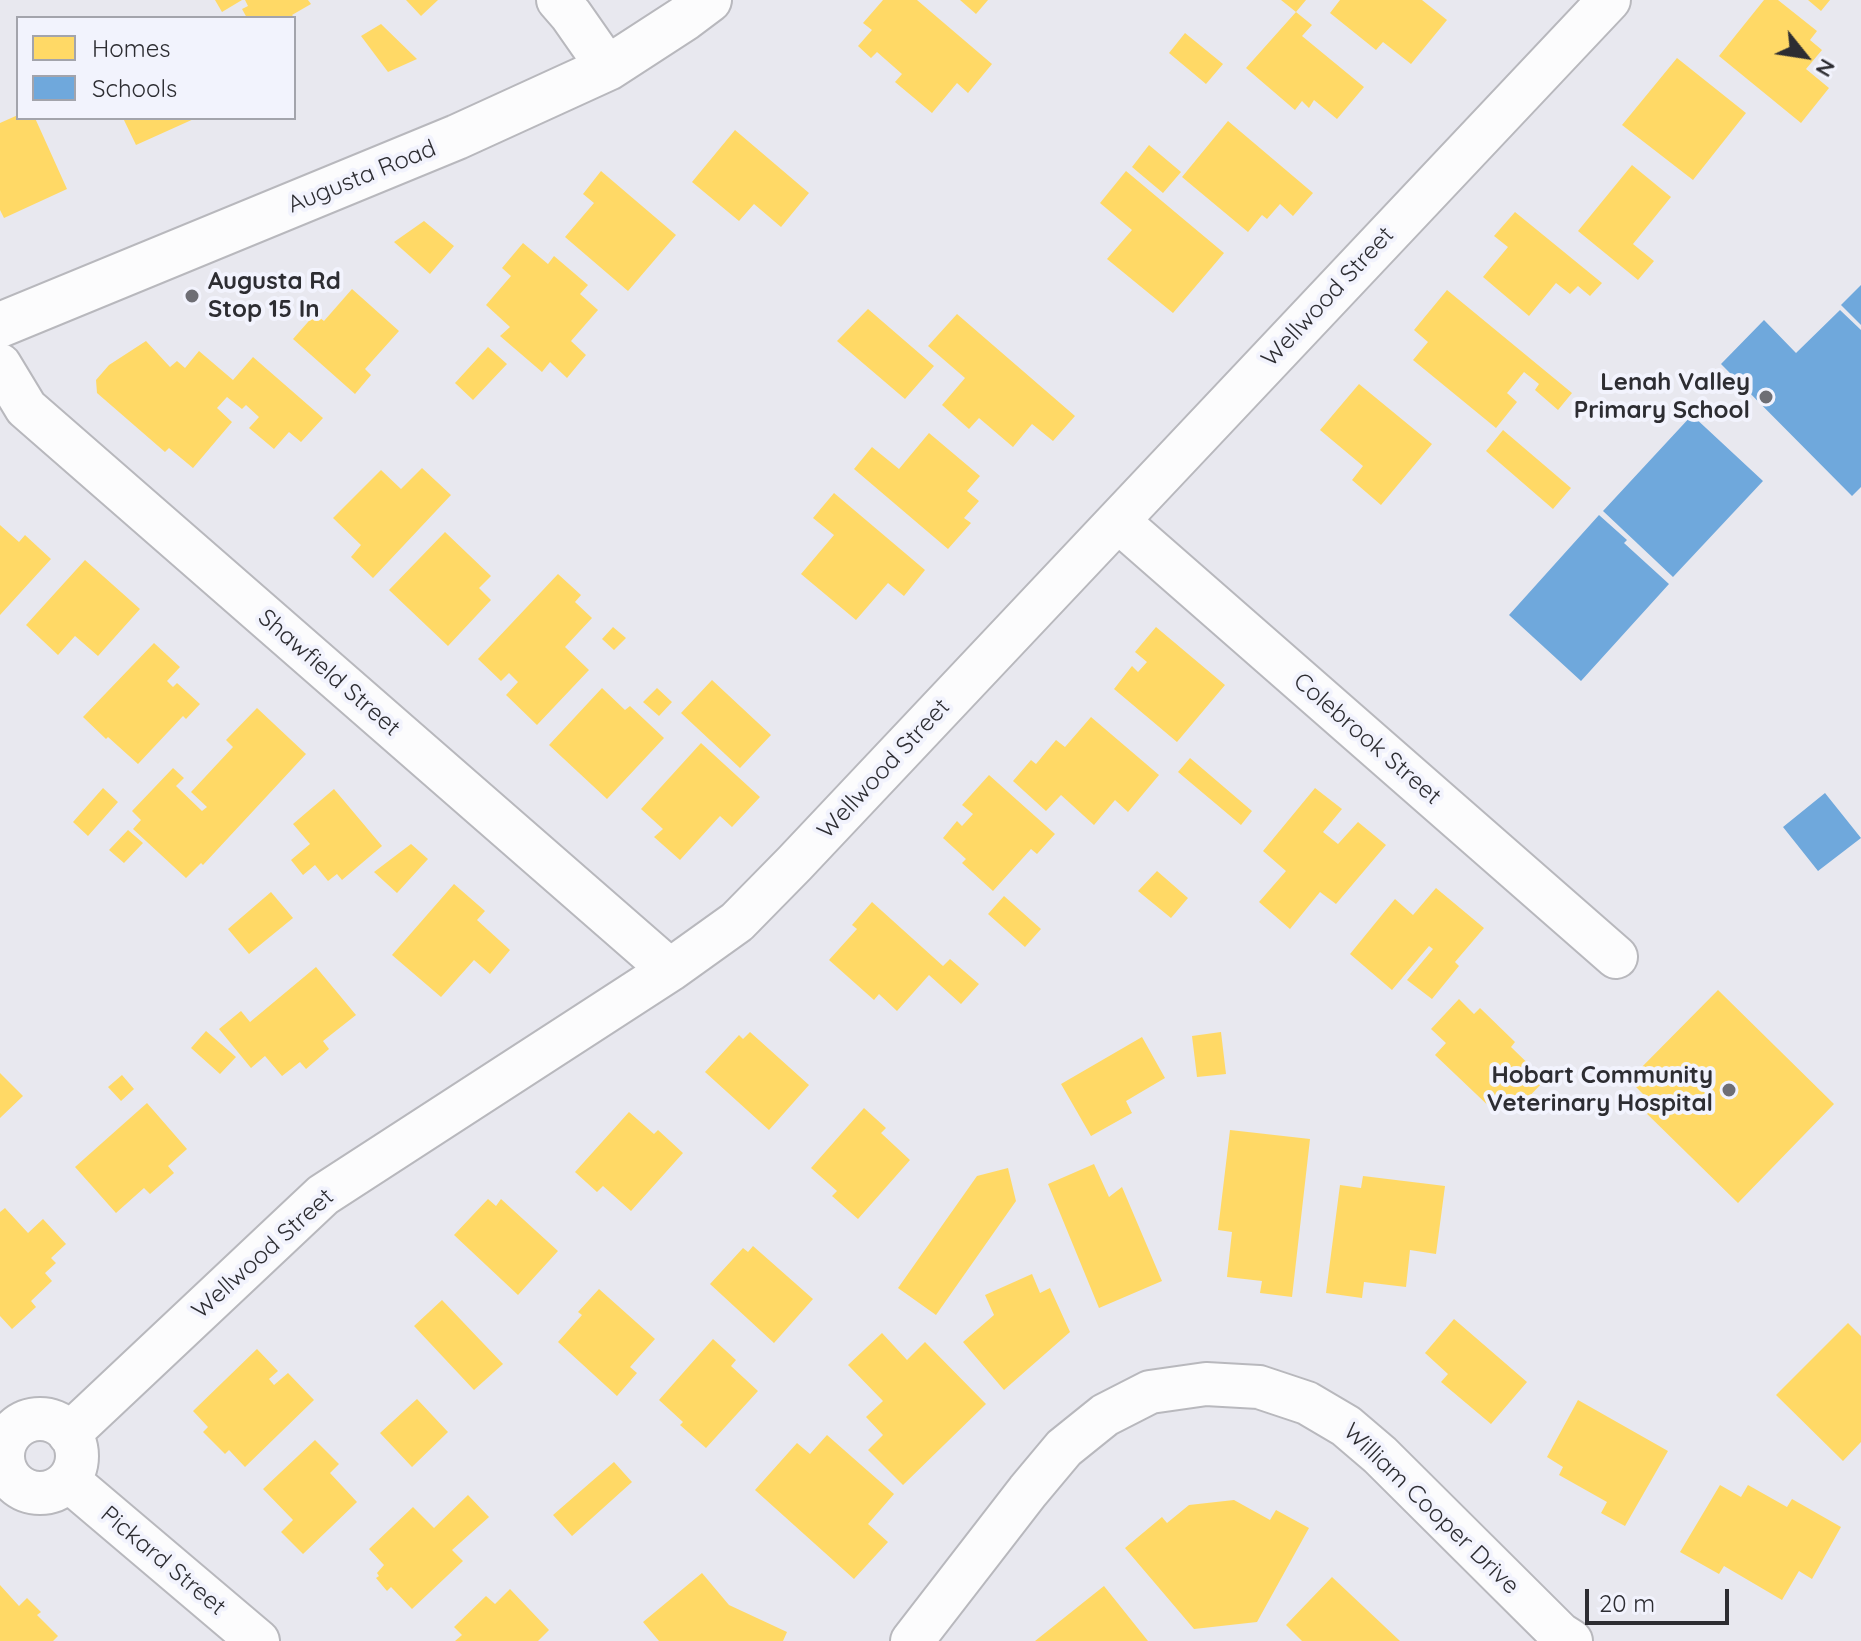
<!DOCTYPE html>
<style>
body{margin:0}
#map{position:relative;width:1861px;height:1641px;overflow:hidden;background:#e8e8ef;font-family:Quicksand,sans-serif}
canvas{display:block}
.legend{position:absolute;left:16px;top:16px;width:280px;height:104px;box-sizing:border-box;background:#f2f3fd;border:2px solid #a3a4ac;margin:0;padding:10px 14px;list-style:none;font-size:24px;color:#2d2d32}
.legend li{display:flex;align-items:center;gap:16px;height:40px}
.legend b{width:40px;border:2px solid #a3a4ac}
.north{position:absolute;left:1765px;top:16px;width:80px;height:80px;-webkit-text-stroke:6px #f2f3fd;paint-order:stroke;rotate:120deg;font-size:22px;font-weight:700;line-height:32px;text-align:center;color:#2d2d32}
.north::after{content:'';display:block;margin:auto;width:28px;height:36px;background:#2d2d32;clip-path:polygon(50% 0,100% 100%,50% 72%,0 100%)}
.scale{position:absolute;left:1585px;top:1589px;width:144px;height:36px;box-sizing:border-box;border:4px solid #2d2d32;border-top:0;padding-left:10px;font-size:24px;line-height:28px;white-space:nowrap;color:#2d2d32;-webkit-text-stroke:6px #f2f3fd;paint-order:stroke}
</style>
<div id="map">
<canvas width="1861" height="1641"></canvas>
<ul class="legend">
<li><b style="height:22px;background:#ffd966"></b>Homes</li>
<li><b style="height:22px;background:#6fa8dc"></b>Schools</li>
</ul>
<div class="north">N</div>
<div class="scale">20 m</div>
</div>
<script>
const context = document.querySelector('canvas').getContext('2d');
context.lineJoin = 'round';
function paint(path, color) {
  context.fillStyle = color;
  context.fill(path, 'evenodd');
}
function trace(path, color, width, dash) {
  context.strokeStyle = color;
  context.lineWidth = width;
  context.lineCap = dash ? 'butt' : 'round';
  context.setLineDash(dash || []);
  context.stroke(path);
}
function drawText(font, color, halo, rows, align = 'center') {
  context.font = font + ' Quicksand,sans-serif';
  context.lineWidth = 8;
  context.setLineDash([]);
  context.textBaseline = 'middle';
  context.strokeStyle = halo;
  context.fillStyle = color;
  for (const [text, x, y, turn = 0] of rows) {
    context.save();
    context.translate(x, y);
    context.rotate((+turn || 0) * Math.PI / 180);
    context.textAlign = isNaN(turn) ? turn : align;
    if (halo) context.strokeText(text, 0, 0);
    context.fillText(text, 0, 0);
    context.restore();
  }
}
paint(new Path2D(`
 M215,0H242L222,12Z
 M245,0H308L311,4L292,15L295,18H247L242,9L248,6Z
 M406,0H438L421,16Z
 M883,0H917L992,64L968,93L957,83L932,113L895,82L902,74L877,52L871,58L858,46L872,30L863,23Z
 M960,0H988L976,14Z
 M1281,0H1306L1296,12Z
 M1340,0H1422L1447,20L1411,64L1383,42L1376,50L1330,13Z
 M1764,0H1778L1817,31L1810,40L1822,50L1806,69L1829,88L1801,123L1719,56Z
 M1808,0H1830L1821,11Z
 M1296,12L1312,25L1302,36L1364,87L1337,119L1314,100L1309,108L1302,101L1295,110L1246,68Z
 M381,24L417,59L388,72L361,36Z
 M1185,33L1223,64L1206,84L1169,53Z
 M1677,58L1746,113L1693,180L1622,125Z
 M18,115V118H35L67,189L4,218L0,210V123Z
 M123,118H196L136,145Z
 M1228,121L1313,193L1293,216L1280,204L1267,219L1262,215L1248,232L1182,177Z
 M735,130L809,193L781,227L754,204L739,221L692,182Z
 M1149,145L1181,172L1163,193L1132,167Z
 M1632,165L1671,197L1633,244L1654,261L1638,280L1578,231Z
 M601,171L676,235L628,291L565,237L594,203L583,194Z
 M1126,171L1224,253L1173,313L1107,259L1132,230L1100,203Z
 M1515,212L1602,283L1590,296L1578,286L1570,294L1556,283L1529,316L1483,277L1508,247L1494,236Z
 M424,221L454,246L430,274L394,242Z
 M523,243L548,264L554,256L588,285L580,294L598,310L571,341L586,355L567,378L550,362L542,372L500,336L510,327L486,305L511,276L502,268Z
 M352,289L399,331L365,369L371,375L355,394L293,339L315,314L324,321Z
 M1447,290L1572,393L1558,410L1535,390L1539,384L1524,372L1507,393L1517,402L1496,428L1413,360L1428,342L1414,330Z
 M868,309L934,366L905,399L837,341Z
 M957,314L1075,416L1053,441L1032,424L1013,447L979,418L969,429L942,405L965,378L928,346Z
 M146,341L170,367L177,361L185,368L199,351L233,380L253,357L323,418L301,442L289,432L274,449L249,428L259,417L246,405L242,409L227,397L217,408L232,422L193,468L169,448L165,452L97,393L96,380L109,365Z
 M488,347L507,364L473,400L455,383Z
 M1359,384L1432,444L1381,505L1352,480L1363,466L1320,430Z
 M1503,430L1571,488L1553,509L1486,451Z
 M929,433L980,476L967,491L979,501L964,518L971,523L948,549L854,469L872,447L899,469Z
 M422,468L451,495L373,578L351,557L361,545L333,518L381,470L401,489Z
 M834,493L925,570L904,596L888,583L856,620L801,574L834,535L813,518Z
 M0,525L19,542L25,535L51,559L0,615Z
 M445,532L491,576L479,588L491,600L448,646L389,590Z
 M85,560L140,609L98,656L75,636L58,655L26,625Z
 M558,574L581,595L575,602L592,618L565,647L589,670L537,725L506,695L518,682L509,673L501,681L478,659Z
 M613,627L626,638L614,650L602,639Z
 M1156,627L1225,685L1177,742L1114,689L1132,666L1138,672L1147,662L1135,652Z
 M154,643L180,667L167,681L173,687L177,683L200,704L186,719L183,716L138,764L108,737L106,739L83,717Z
 M712,680L771,735L740,768L681,713Z
 M602,688L625,710L630,706L664,738L607,799L549,745Z
 M657,688L672,702L659,716L643,702Z
 M257,708L306,754L203,865L201,863L186,878L133,829L141,820L132,811L173,768L184,778L176,786L202,811L207,807L191,792L233,747L226,740Z
 M1091,717L1159,775L1128,812L1115,800L1094,825L1061,795L1046,811L1013,781L1031,760L1036,764L1056,740L1065,747Z
 M701,743L760,797L732,827L720,816L680,860L654,837L663,829L641,809Z
 M1190,758L1252,811L1241,825L1178,772Z
 M989,775L1055,834L1037,854L1031,849L993,891L962,863L966,859L943,838L957,821L962,826L973,814L962,805Z
 M103,788L118,802L88,836L73,822Z
 M1315,788L1342,809L1323,832L1338,844L1358,822L1386,845L1336,904L1320,892L1290,929L1259,902L1286,871L1263,851Z
 M334,789L382,846L342,880L337,874L328,881L315,865L303,875L291,860L310,844L293,824Z
 M128,830L143,843L124,863L109,850Z
 M411,844L428,859L397,893L374,872Z
 M1157,871L1188,898L1171,918L1138,891Z
 M454,884L485,911L477,920L510,950L490,974L474,960L441,997L392,955Z
 M1436,888L1484,928L1455,962L1459,966L1432,999L1407,980L1433,949L1429,946L1392,990L1350,954L1395,899L1413,915Z
 M271,892L293,918L249,954L228,929Z
 M1004,896L1041,929L1025,947L988,914Z
 M872,902L943,966L950,959L979,984L961,1004L929,975L897,1011L879,994L874,1000L829,960L857,929L852,925Z
 M316,967L356,1015L323,1041L329,1049L306,1069L300,1062L282,1076L265,1056L251,1068L219,1029L241,1011L250,1022Z
 M1718,990L1834,1104L1738,1203L1641,1108L1649,1100L1629,1080Z
 M1459,999L1474,1014L1480,1008L1515,1042L1511,1047L1545,1080L1521,1105L1512,1097L1496,1113L1435,1055L1446,1043L1431,1029Z
 M206,1031L236,1057L220,1074L191,1048Z
 M750,1032L809,1085L769,1130L705,1072L739,1035L743,1039Z
 M1221,1032L1226,1074L1197,1077L1192,1036Z
 M1142,1037L1165,1078L1126,1101L1132,1113L1091,1136L1061,1084Z
 M0,1073L23,1096L0,1118Z
 M122,1075L134,1089L121,1101L108,1087Z
 M147,1103L187,1149L168,1166L174,1173L150,1194L144,1188L116,1213L75,1167Z
 M864,1108L886,1128L881,1133L910,1160L858,1219L832,1196L837,1191L811,1168Z
 M629,1112L654,1134L658,1130L683,1153L631,1211L603,1186L597,1192L575,1172Z
 M1230,1130L1310,1139L1292,1297L1260,1293L1262,1281L1227,1277L1232,1232L1218,1230Z
 M1094,1164L1109,1197L1122,1187L1162,1281L1099,1308L1048,1184Z
 M1008,1168L1016,1201L936,1315L898,1288L977,1176Z
 M1363,1176L1445,1186L1436,1254L1410,1250L1406,1287L1364,1282L1362,1298L1326,1293L1340,1185L1361,1188Z
 M488,1199L496,1206L501,1199L558,1251L518,1295L454,1235Z
 M5,1208L28,1233L43,1219L66,1244L51,1258L56,1263L45,1273L52,1281L31,1301L36,1307L12,1329L0,1316V1212Z
 M753,1246L813,1299L774,1343L710,1284L743,1248L748,1252Z
 M1032,1274L1040,1293L1050,1288L1070,1332L1004,1390L963,1342L994,1315L985,1295Z
 M599,1289L655,1339L630,1367L637,1373L617,1396L558,1342L582,1315L578,1312Z
 M442,1300L503,1364L474,1390L414,1326Z
 M1454,1319L1527,1382L1491,1424L1441,1382L1448,1374L1425,1353Z
 M1848,1323L1861,1336V1442L1843,1461L1776,1395Z
 M882,1333L907,1360L925,1342L986,1404L903,1485L868,1450L883,1435L866,1417L883,1401L848,1365Z
 M713,1339L736,1360L731,1366L758,1391L706,1448L680,1425L683,1422L659,1400Z
 M257,1349L278,1371L269,1379L274,1385L288,1373L314,1400L245,1467L229,1450L225,1454L203,1432L208,1427L193,1411Z
 M417,1399L448,1432L412,1467L380,1433Z
 M1578,1400L1668,1451L1625,1526L1601,1513L1607,1502L1559,1475L1563,1467L1547,1457Z
 M827,1435L894,1494L868,1524L888,1542L854,1579L755,1490L797,1443L810,1454Z
 M315,1440L339,1464L330,1473L357,1502L303,1554L281,1532L293,1520L263,1489Z
 M614,1462L632,1482L572,1536L553,1515Z
 M1720,1485L1741,1497L1748,1485L1787,1507L1792,1499L1841,1527L1812,1579L1799,1571L1782,1600L1724,1566L1719,1574L1680,1552Z
 M468,1495L489,1517L452,1550L463,1561L412,1609L391,1587L387,1591L376,1578L379,1576L377,1573L384,1565L369,1549L413,1507L434,1528Z
 M1234,1500L1270,1520L1276,1510L1309,1528L1257,1622L1194,1629L1125,1548L1162,1517L1167,1523L1189,1505Z
 M702,1573L729,1605L787,1632L783,1641H659L643,1622Z
 M1332,1577L1400,1641H1302L1286,1625Z
 M0,1585L19,1606L27,1598L41,1612L37,1615L58,1636L53,1641H0Z
 M1104,1586L1148,1641H1035Z
 M510,1589L549,1630L538,1641H455L462,1635L454,1627L486,1596L495,1604Z`), '#ffd966');
paint(new Path2D(`
 M1861,285V325L1841,305Z
 M1840,310L1861,330V487L1852,496L1721,364L1764,320L1796,353Z
 M1692,415L1763,481L1673,577L1603,511Z
 M1599,515L1627,540L1624,543L1669,584L1581,681L1509,615Z
 M1825,793L1861,838L1818,871L1783,827Z`), '#6fa8dc');
const minor = new Path2D(`
 M558,0L571,15L608,68
 M0,365L26,408L670,970
 M1118,521L1616,957
 M3 1456a37 37 0 1 1 74 0a37 37 0 1 1-74 0Z
 M69,1434L323,1195L670,970L737,922L794,864L1609,0
 M68,1480L258,1641
 M912,1641L1028,1491L1064,1448L1105,1415L1150,1392L1206,1384L1259,1387L1307,1403L1346,1426L1380,1455L1560,1634L1571,1641`);
const secondary = new Path2D(`
 M0,325L457,137L608,68L685,18L709,0`);
trace(minor, '#b8b8bd', 46);
trace(secondary, '#b8b8bd', 48);
trace(minor, '#fcfcfd', 42);
trace(secondary, '#fcfcfd', 44);
for (const [x, y, r, color] of [
 [192,296,8,"#6e6e74"],
 [1766,397,8,"#6e6e74"],
 [1729,1090,8,"#6e6e74"]
]) {
  const dot = new Path2D();
  dot.arc(x, y, r, 0, 2 * Math.PI);
  context.fillStyle = color;
  context.fill(dot);
  trace(dot, '#f2f3fd', 3);
}
drawText('24px', '#2d2d32', '#f2f3fd', [
 ["Augusta Road",362,177,-22],
 ["Wellwood Street",1328,297,-47],
 ["Shawfield Street",329,673,41],
 ["Colebrook Street",1367,739,41],
 ["Wellwood Street",884,769,-47],
 ["Wellwood Street",263,1254,-42],
 ["William Cooper Drive",1431,1509,44],
 ["Pickard Street",163,1561,40]
]);
drawText('bold 24px', '#2d2d32', '#f2f3fd', [
 ["Augusta Rd",208,282,"left"],
 ["Stop 15 In",208,310,"left"],
 ["Lenah Valley",1750,383],
 ["Primary School",1750,411],
 ["Hobart Community",1713,1076],
 ["Veterinary Hospital",1713,1104]
], 'right');
</script>
